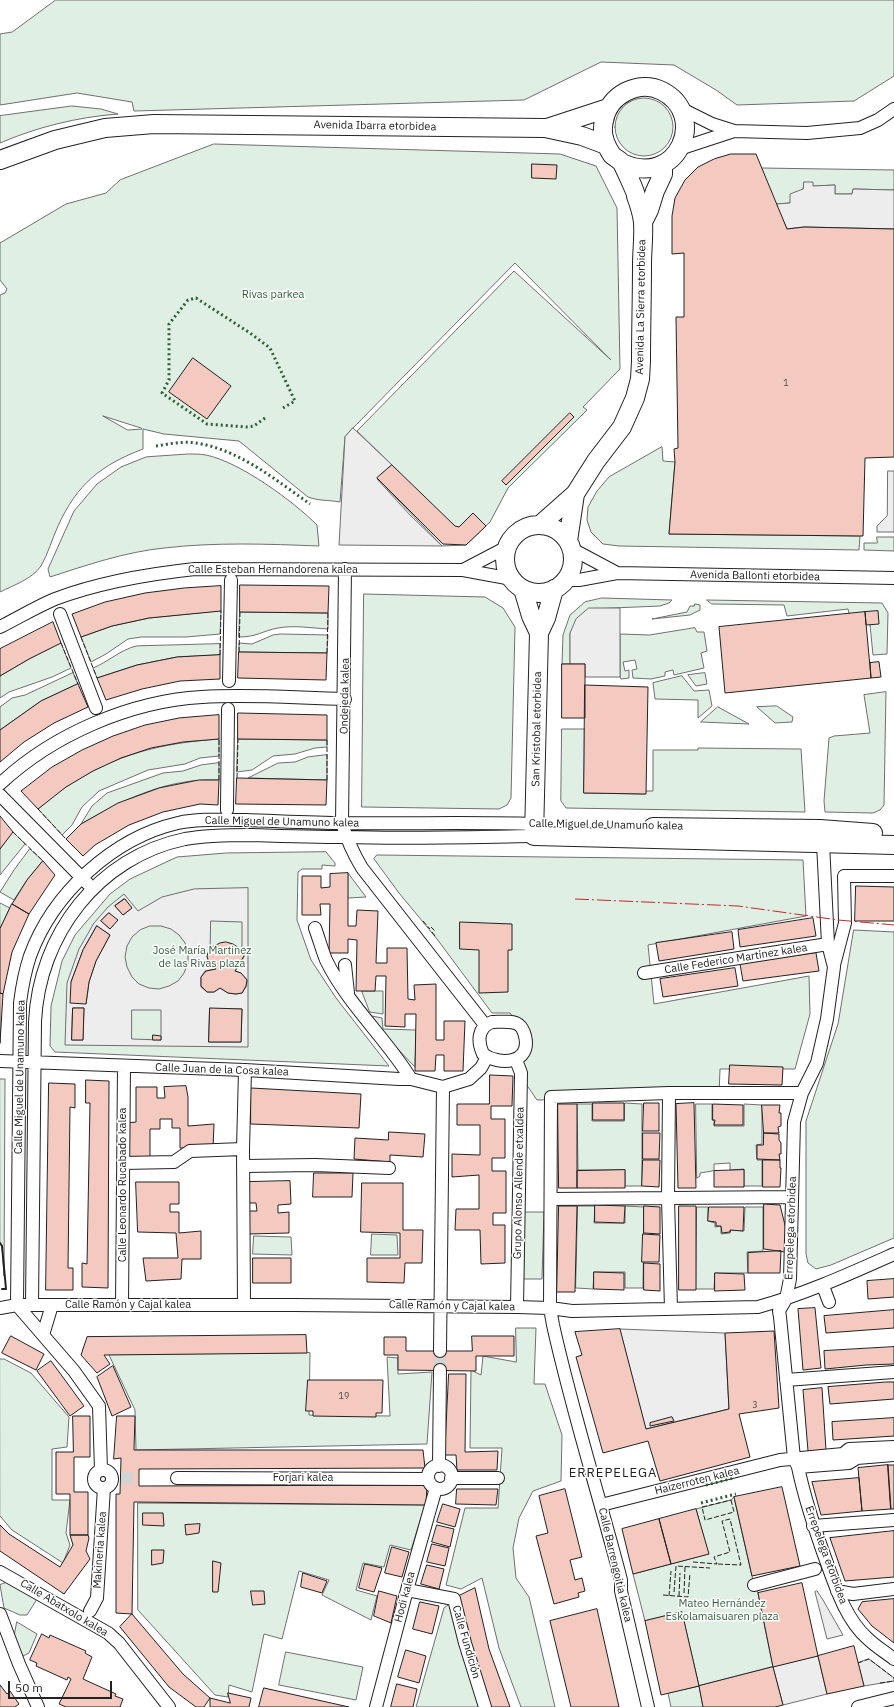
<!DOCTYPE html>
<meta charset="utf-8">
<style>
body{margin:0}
#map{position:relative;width:894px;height:1707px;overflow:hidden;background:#fff;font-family:"IBM Plex Sans",sans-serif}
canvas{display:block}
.scale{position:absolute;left:8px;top:1681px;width:104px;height:18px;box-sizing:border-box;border:2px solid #222;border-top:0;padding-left:5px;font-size:12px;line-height:14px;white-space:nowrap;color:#222;-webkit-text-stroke:3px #fff;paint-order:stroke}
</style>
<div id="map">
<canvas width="894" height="1707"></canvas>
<div class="scale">50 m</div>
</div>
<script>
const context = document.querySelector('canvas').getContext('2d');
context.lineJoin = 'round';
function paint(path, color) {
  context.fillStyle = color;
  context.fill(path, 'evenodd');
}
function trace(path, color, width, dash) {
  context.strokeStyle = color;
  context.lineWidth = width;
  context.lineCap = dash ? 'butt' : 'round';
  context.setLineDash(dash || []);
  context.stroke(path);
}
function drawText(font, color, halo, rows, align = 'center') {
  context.font = font + ' "IBM Plex Sans",sans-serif';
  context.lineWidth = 3;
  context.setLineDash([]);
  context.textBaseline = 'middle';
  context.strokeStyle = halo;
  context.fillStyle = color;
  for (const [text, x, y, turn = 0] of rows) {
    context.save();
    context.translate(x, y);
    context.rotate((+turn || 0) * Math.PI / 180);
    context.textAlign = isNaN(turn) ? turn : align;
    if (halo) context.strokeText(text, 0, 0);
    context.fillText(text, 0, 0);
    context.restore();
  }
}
const green = new Path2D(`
 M56,0H894V76L854,101L737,105L716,90L674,65L601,62L524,100L134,111L132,102L77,93L0,105V34L12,32Z
 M615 127a29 29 0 1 1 58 0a29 29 0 1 1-58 0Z
 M72,106L101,109L118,114C78,117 37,127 0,143V116Z
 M214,144L560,154L596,166L617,208L620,369L583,407L587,410L508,488L490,522L466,545L442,546L377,478L392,465L357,431L514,271L611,360L515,263L353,428L345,437L340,502C329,500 319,501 308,497L239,441L164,434L143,429V449C101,465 77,484 58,526C52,539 48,554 41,566C32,579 14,585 0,592V295L5,293L7,289L0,280V243L66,204L106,193L120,180ZM103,416L141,428L142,429L128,430Z
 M761,168L894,170V190L853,189L852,194H835V185L813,186L804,182L803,189L790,203L776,204Z
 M662,447L663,461L675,462L669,534L860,536L859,550L619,546L603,544L591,532L587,520L588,507L597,491L609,477Z
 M188,454C194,454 200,454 206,455C240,462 293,501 317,525L319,546C268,544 216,542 164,548C125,552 87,565 50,577L48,569L74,511L97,484L121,467L146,457Z
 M877,537H894V551L864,550V543H877Z
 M364,594L485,597L503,608L515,627L511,798L507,805L499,809L362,807Z
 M602,598L672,600L669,603L660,606L589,609L570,633V664H562L563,635L570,615L585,602Z
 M707,600L882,603L888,613L887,654L873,655L870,625L849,614L848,609L787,616L784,605L712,604Z
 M695,604L700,605V610L690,615L652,619L687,612L690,606H694Z
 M221,611L220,634L186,637H141L128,639L106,654L91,662L81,637L112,626L149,618Z
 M240,612L328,613V629C312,628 293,625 278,628C262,631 257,637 239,637Z
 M695,628L697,632H704L707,651L701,653L704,668L674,675L673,670L665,672V676L651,679L633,678L632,670L637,669L635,660L623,662L625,671L629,670V678L621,679L620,677V634L649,635Z
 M281,634L328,635L327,653L239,652V643L252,644L273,635Z
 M61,643L71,668L52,677L9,692L0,698V676L29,659Z
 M220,644V655L177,657L137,665L97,678L93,668C108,662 120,650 136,646Z
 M73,673L78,684L41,701L0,730V707L12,698L25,695Z
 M705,673L707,684L696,686L688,675Z
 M682,676L694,691L709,690L712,706L698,718V700L655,699L653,683Z
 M886,692L884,805L880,810L873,813L825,812L824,801L829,738L834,736L870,733L864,695Z
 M777,706L793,717L792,722L775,723L757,707Z
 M718,707L749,724L701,722Z
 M562,729H585L584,793L645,794L646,791H653V750H698V748L801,749L805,812L566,808L561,801Z
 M219,739V756L200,758L185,764L148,770L99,791L82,807L72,825L62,835L38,809C47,802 56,793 66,787C115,754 162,743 219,739Z
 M238,739L327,740V747L315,748L295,754L273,756L252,770L237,772Z
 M327,755V780L248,778L278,763L295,762L308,757Z
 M219,763V780C167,778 125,799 81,824L92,806L107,793L163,773L183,771L201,765Z
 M13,832L25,844L0,875V849Z
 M30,849L43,861L27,880L14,900L0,892L14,870Z
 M326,852L335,863V866L322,865V869H302L298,872L297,920L311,960L336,998L389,1066L55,1052L50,1046L51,1006L62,961L75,935L110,894L130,879L177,857L226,853Z
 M377,855L803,860L806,916L648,945L654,1004L809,976L810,1014L795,1069H720L719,1095L537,1100L510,1061L525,1050L524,1031L510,1013H492L437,939L399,893L374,859Z
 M348,873L366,897L348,898Z
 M0,903L10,908L0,929Z
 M854,930L894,932V1238L831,1265L816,1269L808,1263L806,1254V1121L838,1024Z
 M362,991H383V1014L370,1012Z
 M372,1016L382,1018L383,1029L416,1030L415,1067L392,1043Z
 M0,1079H5L4,1276L2,1246L0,1243Z
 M625,1103L642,1104V1186H625V1170H578L577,1104H592V1121H624Z
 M696,1104H712V1120H714V1126H744V1104L762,1105V1144L756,1145L757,1160H762V1186H744V1169L730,1170V1163L714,1164V1170L712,1171L700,1173V1176L697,1178Z
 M578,1206H595L594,1223H625V1206L644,1207L643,1288H625V1272H594L593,1289L576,1288Z
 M697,1207H708V1221L715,1223V1227L721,1226V1234L730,1233L731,1230L744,1231L745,1207H763V1251L747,1252L748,1273H715L714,1289H696Z
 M524,1212H544L542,1279H524Z
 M372,1234L397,1235L398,1255H371Z
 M254,1236L291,1237L292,1255L253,1254Z
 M516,1328H536L534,1384H545L562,1435L561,1481L533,1491L519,1518L513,1548L516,1578L529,1597L555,1707H521L499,1648L482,1578L461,1589L446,1585L465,1508H498L502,1448H470L471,1370L481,1375L483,1356L516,1362Z
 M310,1353L309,1415L390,1416L387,1357L398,1358V1374L432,1372L427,1444L136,1450L135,1410L109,1355Z
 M0,1359H4L31,1373L69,1417L67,1447L52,1449V1500H70L66,1533L70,1545L63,1563L12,1530L0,1516Z
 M734,1497L754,1585L758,1593L773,1667L699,1686L703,1707H671L668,1693L699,1686L682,1613L645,1621L633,1574L708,1554L696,1509L731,1500Z
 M138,1503L425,1505L411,1550L390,1545L384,1567L363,1563L356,1590L377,1596L371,1620L322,1595L329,1580L299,1571L282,1639L264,1634L252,1692L229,1685L228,1697L215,1695L138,1610Z
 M8,1582L37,1599L27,1615H20L4,1608L0,1585Z
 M460,1598L491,1707H416L444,1608Z
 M17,1622L37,1634L29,1653L23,1656L14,1638Z
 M286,1652L363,1667L356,1700L279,1685Z`);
paint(green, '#e0efe3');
trace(green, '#6f6f6f', 1);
const parking = new Path2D(`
 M804,182H813V186L835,185V194H852L853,189L894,190V229L804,227L787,229L776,204L790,203V194L803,189Z
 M353,428L392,465L377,479L410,515L442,546L339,545L345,437Z
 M888,471H894V532H877V526L887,516Z
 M589,608H620V677H585V664H570V633L576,619Z
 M248,888V1047L65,1045L67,983L79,949L94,923L108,907L124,894L138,911L162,897L194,889ZM124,899L132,908L123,915L115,906ZM109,913L117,920L110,929L101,921ZM211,921L242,922V950L244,957L235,971L241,973L247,980L246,987L242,993L236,994L228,993L220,988L214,992H207L201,987V977L205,971L216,969L209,963L207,956L210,948ZM97,926L110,935L96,961L89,982L86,1004L71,982L83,950ZM150,926H161L171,929L179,935L185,943L188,953V963L184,973L178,981L169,986L159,989L149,988L139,984L132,977L127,967L125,957L127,946L132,937L140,930ZM73,1008H84L83,1040H72ZM210,1009H242L241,1042H209ZM132,1010H161V1040L132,1039Z
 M620,1329L725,1333L729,1409L646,1429Z
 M817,1591L823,1600L843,1635L827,1639L815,1592Z
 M818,1656L827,1694L783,1705L773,1667Z
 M869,1659L894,1678V1681L864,1686L858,1663Z`);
paint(parking, '#ededed');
trace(parking, '#6f6f6f', 1);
const building = new Path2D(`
 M731,154H756L787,229L804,227L894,229V457L865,458L863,536L669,534L675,462L674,449L678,448L676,317H684V253L672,254V216L675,198L685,180L698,167L714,159Z
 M532,164L557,165L556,179L532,178Z
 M193,358L231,386L207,419L169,392Z
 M570,413L574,417L506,485L502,481Z
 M392,465L455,526L459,527L473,513L486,526L466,545L443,544L377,478Z
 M240,585L329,586L328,613L240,612Z
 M221,586V611L149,618L112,626L81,637L72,614L105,602L145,593L184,588Z
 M878,611L879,624L866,625L865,612Z
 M865,612L871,678L725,693L719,627Z
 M53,622L61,643L29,659L0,676V649Z
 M239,652L327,653L326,680L238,678Z
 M220,655V679L180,681L142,689L106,700L97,678L137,665L177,657Z
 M879,662L881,677L871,678L870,663Z
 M562,664H585V718H562Z
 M78,684L88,707L54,723L24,742L0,762V730L41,701Z
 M585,685L648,687L646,794L584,793Z
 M238,713L327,715V740L238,739Z
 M219,715V739L183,742L151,748L121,758L93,771L66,787L38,809L21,791L52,767L82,750L113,736L145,725L179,718Z
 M237,778L327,780L326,805L236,804Z
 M199,780H219L218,805L200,804L163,812L129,825L95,845L83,856L66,839L81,824L118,803L159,788Z
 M0,816L13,832L0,849Z
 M43,861L55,875L29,914L12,904L27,880Z
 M348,873V926H356L357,910L378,911L376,963H387V948H407L408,999L415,1000L414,985L436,984V1040H444V1021H465L463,1071H444V1055H436L435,1071H415L416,1014H405V1027L385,1026L386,976H376L375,991H356L357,940L348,939V953H329L330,904H320L321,915H302V876H321V888L330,887V874Z
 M856,886L894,887V921H855Z
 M125,899L132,908L123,915L115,906Z
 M12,904L29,914L12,952L3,994L0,993V929Z
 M109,913L118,920L110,929L101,921Z
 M813,918L816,936L740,947L738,930Z
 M460,922L512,924V950H508V992L479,993V950L460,949Z
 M97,926L110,935L96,961L89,982L86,1004L70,1003L71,982L83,950Z
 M732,932L734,949L659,961L656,943Z
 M226,942L233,944L242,950L244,956L235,971L241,973L247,980L246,986L242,993L236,994L228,993L220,988L214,992H207L201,986V977L206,971L216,969L209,963L207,956L210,948L220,943Z
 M816,953L819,971L743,981L740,964Z
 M735,968L738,986L663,997L660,979Z
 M0,993L3,994L0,1043Z
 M73,1008H84L83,1040H72Z
 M210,1008L242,1009L241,1042H209Z
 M153,1035L161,1036V1040H153Z
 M730,1065L783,1067L782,1085L729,1084Z
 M490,1075L513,1076L512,1106H491V1119H505V1158H492V1171H506V1213H493V1225H505V1263L481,1264L480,1230H455L456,1209H479V1175L452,1177V1154L480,1155V1125H457V1104H489Z
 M86,1080L109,1081L108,1288L82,1287V1263L87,1264L90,1103H86Z
 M49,1083L75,1084V1108L70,1107L68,1268H73V1290H46Z
 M186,1086L188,1097V1126L214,1124L213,1148H180V1128H172V1119H160V1129H150V1160H129L127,1123L136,1122V1087H157V1098H165L164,1087Z
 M251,1088L361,1094L359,1128L251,1124Z
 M593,1103H624V1120H593Z
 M644,1103H659V1131H643Z
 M694,1103L696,1188H678L676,1104Z
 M558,1104H577V1188H559Z
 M713,1104L743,1105V1125H714L715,1120H713Z
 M762,1105H780L779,1113H781V1126L778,1127L779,1133H764Z
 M389,1132L425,1134L423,1157L390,1155V1162L354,1159L355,1138L388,1140Z
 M643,1133H660L659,1159H643Z
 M764,1133L779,1134V1140L781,1143V1154H779L780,1160L757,1159V1145H763Z
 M643,1160H660L659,1187L642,1186Z
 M763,1160H780V1168H781L780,1187H763Z
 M625,1170V1188H577V1171Z
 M744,1170V1187H714V1171Z
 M314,1173H353L352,1197H313Z
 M290,1181L291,1204L278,1205V1213L289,1212V1233L247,1234V1211H257L256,1203H249L248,1182Z
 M136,1182H179V1204H170V1212H179V1233L201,1231V1259H182L181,1279L146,1281L143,1258H178L176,1233L138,1232Z
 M362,1183H403V1230H423L422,1263H405L404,1283L367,1282V1258H400V1233L361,1232Z
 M764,1204L780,1205L792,1253L764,1249Z
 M595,1205L625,1206L624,1223L595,1222Z
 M559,1206H577L575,1292H557Z
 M644,1206L660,1207V1234L644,1233Z
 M679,1206H696V1290H679Z
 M709,1207H744L743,1231L730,1230V1232L722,1233L721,1226H716V1222L708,1221Z
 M643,1234L660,1235L659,1262H642Z
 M781,1251L780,1273H748V1253Z
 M253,1258H291V1283H253Z
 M644,1263L660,1264V1291L644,1290Z
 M594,1272L624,1273V1290L594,1289Z
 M715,1273L744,1274L745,1290L715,1291Z
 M894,1279V1297L868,1299L867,1281Z
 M815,1308L821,1368L803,1370L798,1309Z
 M894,1310V1328L826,1333L824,1316Z
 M620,1329L646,1429L729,1409L725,1333L774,1331L779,1408L739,1414L750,1457L660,1481L648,1441L603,1453L576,1357L582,1355L575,1332Z
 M306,1335L307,1353L104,1355L110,1364L97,1373L81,1355L87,1337Z
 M11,1336L44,1354L36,1370L2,1353Z
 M472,1336H514V1356H476V1371L398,1370V1355H384V1337H406V1351H472Z
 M894,1347V1364L866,1365L825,1369L824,1351Z
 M51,1361L84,1406L70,1416L37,1371Z
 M113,1366L131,1407L112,1416L97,1377Z
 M449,1374H466L465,1452L498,1451L497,1470H457L456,1455H445Z
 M308,1380H383L382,1413H376V1417L313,1416V1411H306Z
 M886,1382H894V1399L830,1404L828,1387Z
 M822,1388L826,1450L808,1451L803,1390Z
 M73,1416H90V1457H74V1492H88V1535H70V1494H56V1452H73Z
 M117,1416H135L134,1450H423L425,1468L139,1469V1486L427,1485L426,1505L134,1502L132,1614L116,1613V1494H120L121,1458L114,1459Z
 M672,1417L674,1421L650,1426V1423Z
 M894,1418V1436L833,1440L832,1422Z
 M888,1465H894V1509H891Z
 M888,1465L891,1509L862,1511L858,1468Z
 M859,1478L862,1511L821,1515L812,1482Z
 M782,1487L800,1566L752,1576L734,1497Z
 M457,1489H498L496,1505L456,1504Z
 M565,1489L582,1557L570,1560L575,1580L582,1578L585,1591L578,1593L579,1597L554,1604L536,1536L548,1533L539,1496Z
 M443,1504L460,1509L455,1527L437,1522Z
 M696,1509L709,1554L671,1564L659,1519Z
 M143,1513H163L164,1526L143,1525Z
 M659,1519L671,1564L633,1574L622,1529Z
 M200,1524L199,1533L186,1535L185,1525Z
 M0,1525L9,1534L60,1567L73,1545L70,1535H88L89,1538L86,1551L90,1559L64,1594L0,1551Z
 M437,1525L454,1529L450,1547L432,1542Z
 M894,1531V1577L845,1581L830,1538Z
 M432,1544L449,1548L445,1566L427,1562Z
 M392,1547L409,1552L402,1577L385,1573Z
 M152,1550H164L163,1563L152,1565Z
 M213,1561L221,1563L218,1592H213Z
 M365,1564L382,1568L374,1592L359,1588Z
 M427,1565L444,1569L439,1589L421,1584Z
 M303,1573L327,1581L322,1593L301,1587Z
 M802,1583L818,1656L773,1667L758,1593Z
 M475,1588L489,1649L510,1707H488L472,1659L459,1596Z
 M251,1591H264L265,1604L253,1605Z
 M379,1591L397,1596L391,1623L374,1616Z
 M894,1599V1643L872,1626L858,1609L862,1602Z
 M420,1602L439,1606L432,1634L413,1629Z
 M597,1609L619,1707H571L550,1621Z
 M682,1612L699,1686L661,1695L645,1621Z
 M132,1614L183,1674L210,1698L204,1707H196L169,1687L120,1627Z
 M42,1634L49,1638L50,1635L86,1651L85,1653L92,1657L83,1679L116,1694L115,1696L123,1699L120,1707H66L59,1704L71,1679L68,1677L67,1680L36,1666L37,1663L30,1660Z
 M854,1646L864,1686L827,1694L818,1656Z
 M406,1650L426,1656L419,1683L398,1677Z
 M773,1667L783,1705L775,1707H703L699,1686Z
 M397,1684L417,1689L413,1707H391Z
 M0,1685L7,1694L10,1691L19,1704L15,1707H0Z
 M264,1688L349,1707H259Z
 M228,1693L251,1698L249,1707H210V1698L230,1703Z`);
paint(building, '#f3c9c0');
trace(building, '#222', 1);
trace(new Path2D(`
 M440,1370V1351
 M121,1478H139`), '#d3d3d3', 12, [12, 6]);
const street = new Path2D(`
 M680,108L712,124L734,131L807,133L860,128L878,120L894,109
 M679,149L734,131
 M572,549L617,573
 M345,569L342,823C347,840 353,853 362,868L485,1025
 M463,570L507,547
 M565,580H579L617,573L894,578
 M60,614L96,708
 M0,627C18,618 36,607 55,599C100,582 148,574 195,569L463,570L512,579
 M229,681L231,580
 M0,784C52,735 130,701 202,697C249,694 297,698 345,699
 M0,795L88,884
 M227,810L228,709
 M823,843L828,944L834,967L827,1019L817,1063L802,1093L794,1122L790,1279L786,1299L779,1311L780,1317L794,1458L798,1467C805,1501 816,1533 828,1566C837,1591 847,1620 867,1638C875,1646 885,1652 894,1659
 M315,928C319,939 322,950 326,960C348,1005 386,1038 411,1079
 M345,965L348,993
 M834,965L845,923L844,876H894
 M644,973L828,944
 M492,1022C500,1022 513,1020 519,1025C523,1028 524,1032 525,1036C532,1064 499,1066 483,1054C477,1041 478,1027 492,1022Z
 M516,1060L521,1073L517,1307
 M0,1061L245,1070L399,1079H411L443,1087L469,1079L481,1068L487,1057
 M669,1093L668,1198L671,1309
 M123,1163L174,1162L190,1151L243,1149
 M244,1166L315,1165L389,1168
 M551,1199L792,1197
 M823,1286L829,1302
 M32,1305L35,1022C39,935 98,857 185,839C207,835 230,835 252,835C283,836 314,837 346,837C408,839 471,837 534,836
 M122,1305L124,1066
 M244,1305L243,1149L245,1070
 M0,1308L17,1305H294L517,1307L550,1308L572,1311L758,1307C805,1294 849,1274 894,1254
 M43,1335L52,1305
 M440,1351L443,1087
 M786,1380L894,1372
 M428 1477a12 12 0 1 1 24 0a12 12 0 1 1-24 0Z
 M439,1466L440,1370
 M798,1467L849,1463L857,1458L894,1455
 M101,1470L99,1406L74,1371L17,1305L20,1003C22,987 25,971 30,956C53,893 113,838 178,823C200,818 223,820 245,820C278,821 311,823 344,823C407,824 471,822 534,824
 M94 1479a9 9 0 1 1 18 0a9 9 0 1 1-18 0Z
 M177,1478L428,1479
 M451,1478H498
 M601,1505L780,1460L843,1454L849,1449L894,1447
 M813,1526L894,1520
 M0,1572L108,1633L119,1643L169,1707
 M754,1585L815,1569
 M407,1590L454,1599L465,1643L485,1707
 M837,1591L853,1594L894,1589
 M90,1611L97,1598L104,1488
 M0,1614L19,1664L38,1707
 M376,1707L407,1590L436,1488
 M648,1707L621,1591V1580C599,1495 572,1411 553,1325L550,1308L551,1097L669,1093H802
 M858,1707L894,1698`);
const secondary = new Path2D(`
 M547,128L608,108
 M0,160L55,140L105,128L154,124L545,128L582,136L606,145
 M643,222L649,210L655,191L663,174V164
 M540,525L575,494L596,461L622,427L635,398L640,379L641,361C641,329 642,297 642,265C642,251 644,236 643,222C642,214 639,204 636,196C636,192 623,165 622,163C619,159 615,158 612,155C605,145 601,132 604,121C608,95 639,79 662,91C709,115 678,189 622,163
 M505 559a34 34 0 1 1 68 0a34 34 0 1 1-68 0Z
 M568,541L575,494
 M523,589L531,616L539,633
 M554,589L546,618L539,633L534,836L894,845
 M653,827L820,829L873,833`);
trace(street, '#222', 14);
trace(secondary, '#222', 20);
trace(street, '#fff', 12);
trace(secondary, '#fff', 18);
trace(new Path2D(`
 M265,418L254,426L246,427L207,424L162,393L169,380V324L188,300L196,298L250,333L270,348L295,401L283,408
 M156,446C169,444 182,441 196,443C238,449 276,480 310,504
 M706,1485L733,1478
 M701,1503L736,1494`), '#2f5e38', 3, [2, 3]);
trace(new Path2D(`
 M81,637L97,678
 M61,643L78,684
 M239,652L240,612
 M327,653L328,613
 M220,655L221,611
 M327,740V780
 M237,778L238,739
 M219,780V739
 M38,809L66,839
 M13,832L43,861
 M423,921L430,929
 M431,927L435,931
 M432,932L435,936
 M731,1500L734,1512L705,1520L702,1507Z
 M693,1562L717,1564L714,1557L730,1552L722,1521L730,1519L741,1565L717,1564
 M674,1592L676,1566L710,1568
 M684,1593L685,1567
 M663,1595L688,1597L690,1573
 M669,1596L671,1571
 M679,1596L680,1573
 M858,1663L869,1659L894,1678
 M880,1683L894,1681`), '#222', 1, [5, 2]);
trace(new Path2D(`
 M0,1243L2,1246L6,1289H2`), '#222', 2);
trace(new Path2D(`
 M575,899L738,906L838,920L894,925`), '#c62828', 1, [14, 3, 2, 3]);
drawText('9px', '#564c4a', null, [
 ["1",786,383],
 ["19",344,1396],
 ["3",755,1405]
]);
drawText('11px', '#222', '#fff', [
 ["Avenida Ibarra etorbidea",375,126,1],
 ["Avenida La Sierra etorbidea",641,307,-89],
 ["Calle Esteban Hernandorena kalea",273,570],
 ["Avenida Ballonti etorbidea",755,576,1],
 ["Ondejeda kalea",345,696,-89],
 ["San Kristobal etorbidea",537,729,-89],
 ["Calle Miguel de Unamuno kalea",282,822,1],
 ["Calle Miguel de Unamuno kalea",606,825,1],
 ["Calle Federico Martínez kalea",736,959,-9],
 ["Calle Juan de la Cosa kalea",222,1070,2],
 ["Calle Miguel de Unamuno kalea",20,1077,-89],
 ["Grupo Alonso Allende etxaldea",519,1183,-89],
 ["Calle Leonardo Rucabado kalea",123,1185,-90],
 ["Errepelega etorbidea",791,1228,-88],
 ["Calle Ramón y Cajal kalea",128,1305],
 ["Calle Ramón y Cajal kalea",452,1306,1],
 ["Forjari kalea",303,1478],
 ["Haizerroten kalea",697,1481,-14],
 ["Makineria kalea",100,1550,-86],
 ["Errepelega etorbidea",826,1555,70],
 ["Calle Barrengoitia kalea",615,1565,77],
 ["Hodi kalea",405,1597,-75],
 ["Calle Abatxolo kalea",64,1608,31],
 ["Calle Fundición",466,1642,74]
]);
drawText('11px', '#2f5e38', '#fff', [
 ["Rivas parkea",273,295],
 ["José María Martinez",202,951],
 ["de las Rivas plaza",202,964],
 ["Mateo Hernández",722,1604],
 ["Eskolamaisuaren plaza",722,1617]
]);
context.letterSpacing = '1px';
drawText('13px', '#222', '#fff', [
 ["ERREPELEGA",613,1473]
]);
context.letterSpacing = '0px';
</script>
